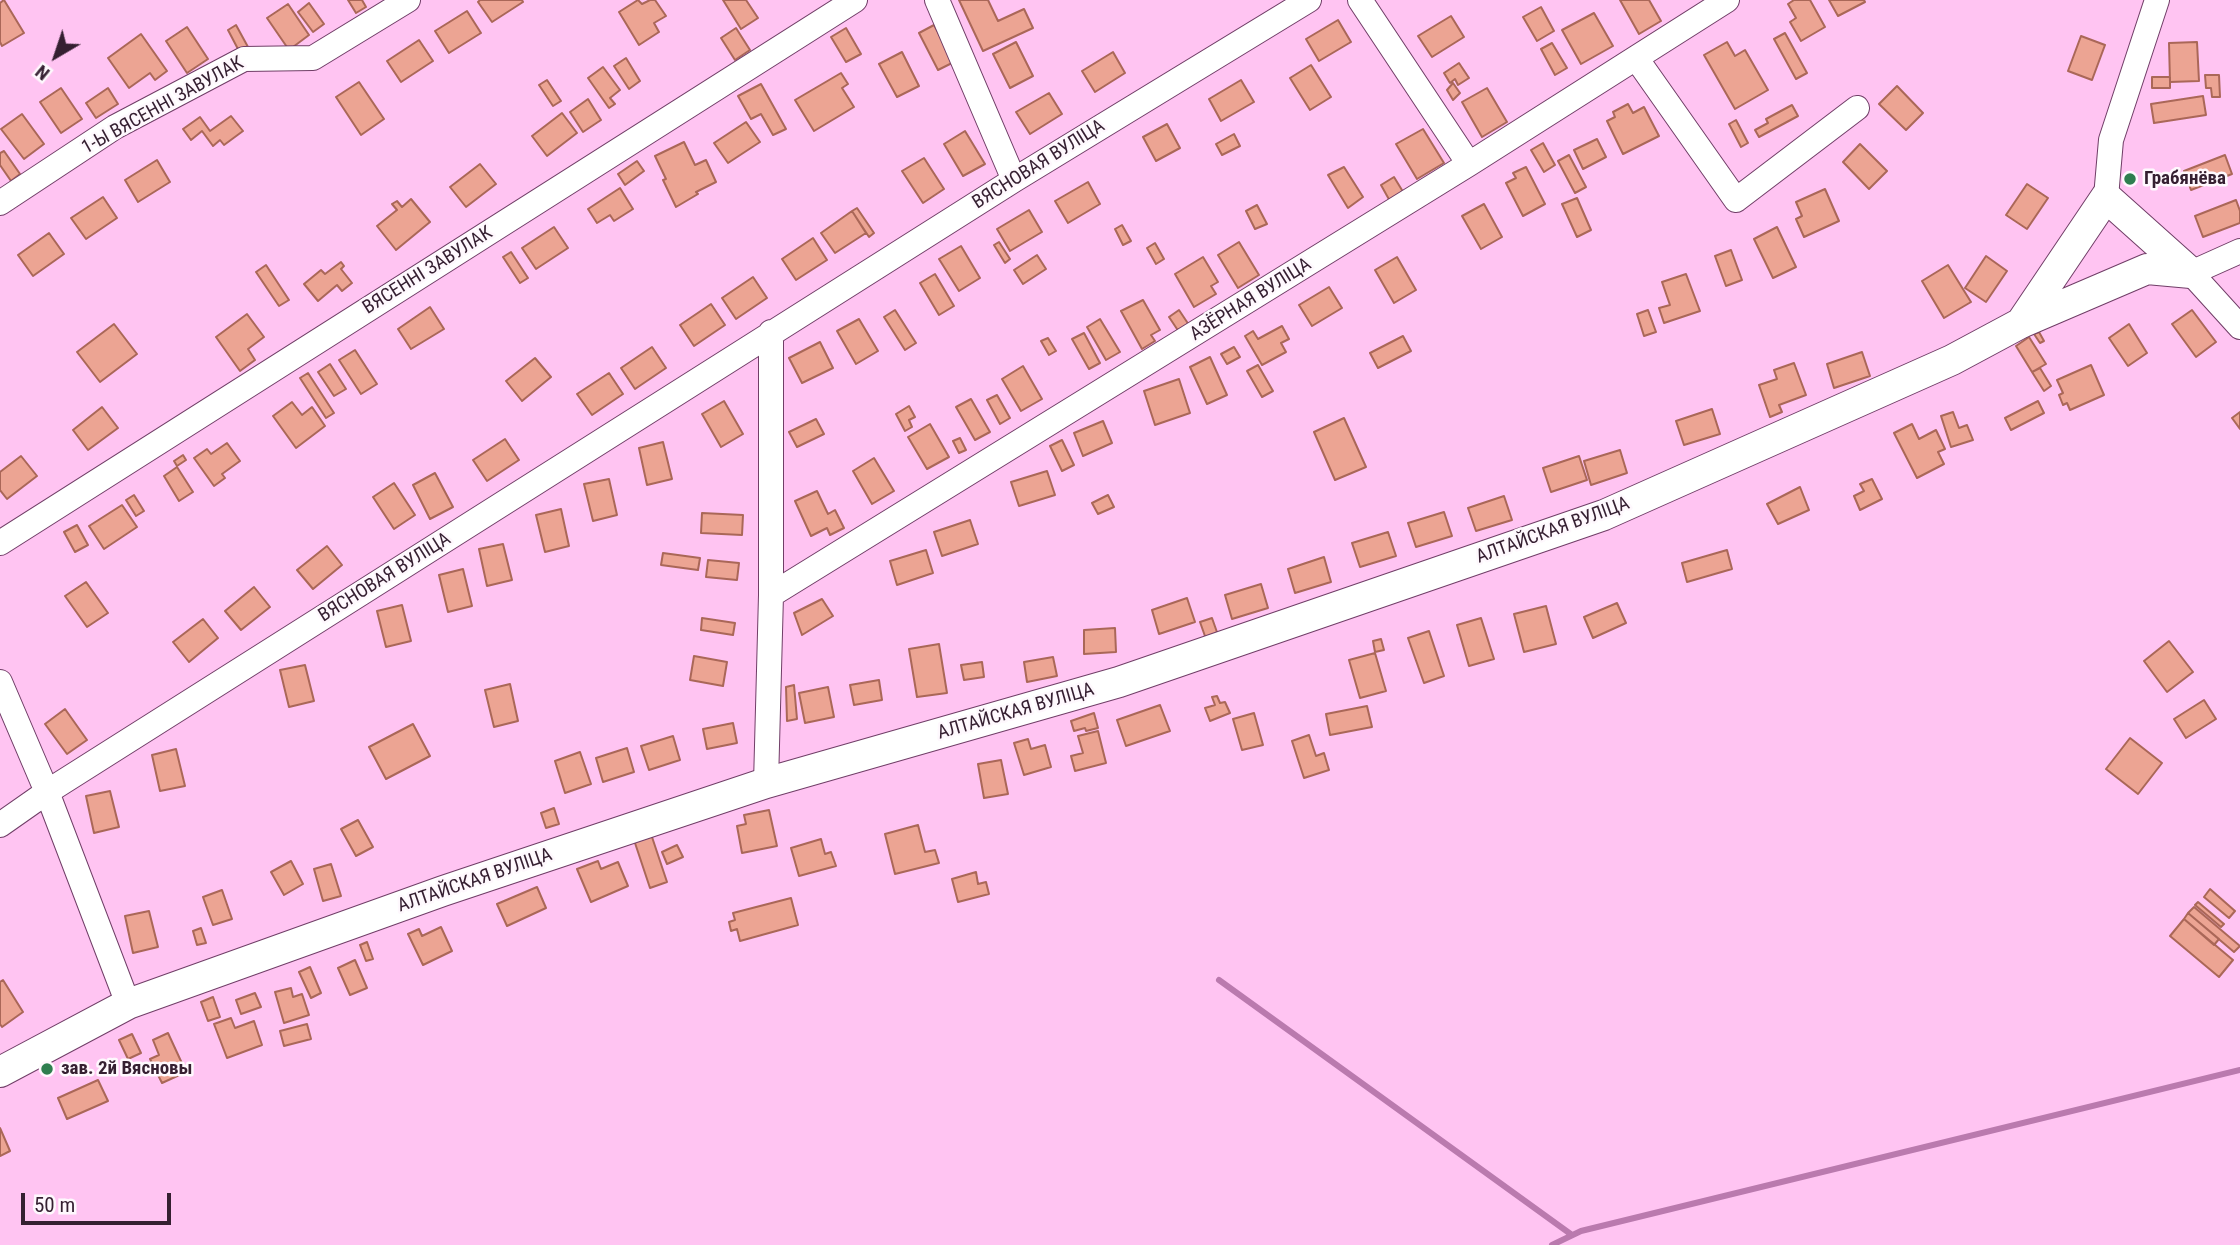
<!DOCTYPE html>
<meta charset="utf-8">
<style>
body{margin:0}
#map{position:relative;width:2240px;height:1245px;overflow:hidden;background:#ffc4f2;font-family:"Roboto Condensed",sans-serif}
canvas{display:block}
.north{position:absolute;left:21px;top:21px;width:70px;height:70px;-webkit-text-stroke:5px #fef8fd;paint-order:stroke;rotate:219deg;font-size:19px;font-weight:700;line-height:28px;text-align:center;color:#351f31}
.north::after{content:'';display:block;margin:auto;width:24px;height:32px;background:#351f31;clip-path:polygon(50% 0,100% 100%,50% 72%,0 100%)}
.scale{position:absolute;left:21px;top:1193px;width:150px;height:32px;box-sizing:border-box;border:4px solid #351f31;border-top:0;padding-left:9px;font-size:21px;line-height:24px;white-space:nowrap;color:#351f31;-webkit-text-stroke:5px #fef8fd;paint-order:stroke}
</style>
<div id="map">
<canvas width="2240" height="1245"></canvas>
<div class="north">N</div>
<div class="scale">50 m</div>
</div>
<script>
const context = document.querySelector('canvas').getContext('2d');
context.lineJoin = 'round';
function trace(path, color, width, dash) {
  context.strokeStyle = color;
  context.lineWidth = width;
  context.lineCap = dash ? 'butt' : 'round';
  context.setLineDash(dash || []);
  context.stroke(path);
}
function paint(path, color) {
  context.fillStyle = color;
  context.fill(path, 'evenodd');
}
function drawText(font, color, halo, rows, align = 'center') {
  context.font = font + ' "Roboto Condensed",sans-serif';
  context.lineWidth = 5;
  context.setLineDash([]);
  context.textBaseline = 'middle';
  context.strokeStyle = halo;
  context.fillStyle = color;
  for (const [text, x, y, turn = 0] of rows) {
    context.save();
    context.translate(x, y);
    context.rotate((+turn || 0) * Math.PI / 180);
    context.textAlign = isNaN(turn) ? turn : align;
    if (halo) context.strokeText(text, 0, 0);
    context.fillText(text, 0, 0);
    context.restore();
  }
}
trace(new Path2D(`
 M1219,980L1572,1235
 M1552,1245L1581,1231L2240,1070`), '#ba7aae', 6);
const building = new Path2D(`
 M4,0L24,33L2,46L0,42V3Z
 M348,0H362L366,7L356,13Z
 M480,0H522L523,2L492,22L478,2Z
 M638,0L642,4L650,0H655L666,16L654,23L659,32L639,45L619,12Z
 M723,0H746L758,18L741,29Z
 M959,0H988L998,21L1024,9L1033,28L983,51Z
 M1620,0H1649L1661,21L1639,34Z
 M1794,0H1810L1825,27L1801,41L1790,22L1796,18L1788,4Z
 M1829,0H1864L1865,2L1838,16Z
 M309,3L324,24L313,32L298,12Z
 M288,4L309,35L289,50L267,18Z
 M1541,7L1554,31L1537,41L1523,17Z
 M467,11L481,33L449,53L435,31Z
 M1594,13L1613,46L1581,64L1562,30Z
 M1451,16L1464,37L1432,57L1418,36Z
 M1338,20L1351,42L1319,61L1306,39Z
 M236,25L248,47L239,51L228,30Z
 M934,25L954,62L938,70L919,33Z
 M187,27L208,59L187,73L166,41Z
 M736,28L750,50L735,60L721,38Z
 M846,28L861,54L846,62L831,37Z
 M1785,33L1807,73L1796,79L1774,39Z
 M141,34L167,71L155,80L150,73L129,88L108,58Z
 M2081,36L2105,45L2092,80L2068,71Z
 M419,40L433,61L401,82L387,61Z
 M1016,42L1033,76L1010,88L993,54Z
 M1727,42L1735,56L1745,50L1768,90L1735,109L1704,55Z
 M2197,42L2199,81L2170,82L2169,43Z
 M1552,43L1567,68L1555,75L1541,49Z
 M902,52L919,86L897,97L879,64Z
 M1113,52L1125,73L1095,92L1082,71Z
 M626,58L640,81L629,89L614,66Z
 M1459,63L1469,78L1458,85L1455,79L1450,83L1444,73Z
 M1311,65L1331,97L1310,110L1290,78Z
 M603,67L620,90L610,98L615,104L609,108L588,78Z
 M841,73L848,84L842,88L854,107L814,131L795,100Z
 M2205,75H2219L2220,97H2212L2211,88H2206Z
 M2152,77H2170V88H2152Z
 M547,80L561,101L553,106L539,85Z
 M1241,80L1254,102L1221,121L1209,99Z
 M359,82L384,119L361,135L336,97Z
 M1453,83L1460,93L1453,100L1447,90Z
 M761,84L786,129L773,135L761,114L751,119L738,96Z
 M1897,86L1923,113L1906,130L1879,104Z
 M61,88L82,119L61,133L40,102Z
 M108,88L118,104L96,118L86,103Z
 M1487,88L1507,122L1482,137L1462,102Z
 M1049,93L1062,114L1030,134L1016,112Z
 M2203,96L2206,115L2154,123L2151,104Z
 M588,99L601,120L583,132L570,112Z
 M1628,104L1633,113L1644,107L1659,136L1623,154L1607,121L1615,117L1613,112Z
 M1792,105L1798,116L1759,137L1755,130L1768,123L1766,119Z
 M562,113L577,133L547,156L532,136Z
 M22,114L44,144L24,159L1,129Z
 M231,116L243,131L224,145L220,140L213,146L202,131L191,140L183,129L200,117L210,131Z
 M1736,120L1748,143L1741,147L1729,124Z
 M746,122L760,142L728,163L714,143Z
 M1167,124L1180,148L1156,161L1143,137Z
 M1423,129L1444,163L1417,179L1396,144Z
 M965,131L985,164L963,176L944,144Z
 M1234,134L1240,146L1222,155L1216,144Z
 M1597,139L1606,157L1583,169L1574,150Z
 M684,142L695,165L706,160L716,182L696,192L698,194L676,207L663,180L666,179L655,156Z
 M1543,143L1555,165L1544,172L1531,150Z
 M1860,144L1887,171L1869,189L1843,162Z
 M4,151L20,174L11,181L0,165V153Z
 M1569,155L1586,187L1575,193L1558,161Z
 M2225,155L2232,174L2191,190L2184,171Z
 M924,158L944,189L923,203L902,171Z
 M157,160L170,182L138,202L125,180Z
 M637,161L644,171L625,185L618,174Z
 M480,164L496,184L466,207L450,187Z
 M1344,167L1363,197L1348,208L1328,175Z
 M1526,167L1545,204L1523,216L1506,183L1516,178L1513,173Z
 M1394,177L1405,195L1391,203L1381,185Z
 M1088,182L1100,204L1068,223L1055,201Z
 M2027,184L2048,198L2027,229L2006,215Z
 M620,188L633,209L614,221L610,215L597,223L588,209Z
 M1825,189L1839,221L1804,237L1796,219L1802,216L1796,202Z
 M103,197L117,218L86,239L71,218Z
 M1577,198L1591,230L1577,237L1562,204Z
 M411,199L430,222L396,250L377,226L397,210L392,204L397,201L402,207Z
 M2236,200L2240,211V223L2203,237L2195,216Z
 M1484,204L1502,237L1481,249L1462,216Z
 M1257,205L1267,224L1255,229L1246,211Z
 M857,208L874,233L869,237L852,211Z
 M1029,210L1042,232L1010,251L997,229Z
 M852,211L866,233L835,253L821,233Z
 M1122,225L1131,241L1123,245L1115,229Z
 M554,227L568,248L536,269L522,248Z
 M1777,227L1796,267L1773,278L1754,239Z
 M49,233L64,254L33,276L18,255Z
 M813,238L827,260L796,280L782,259Z
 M999,242L1010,259L1005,263L994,245Z
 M1239,242L1259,275L1238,288L1218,255Z
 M1155,243L1164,259L1156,264L1147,248Z
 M961,246L980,278L959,291L939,259Z
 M1731,250L1742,280L1726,286L1715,256Z
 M511,252L528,278L520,283L503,257Z
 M1037,255L1046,269L1023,284L1014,270Z
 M1986,256L2007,271L1986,302L1965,288Z
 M1203,257L1218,282L1211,286L1216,294L1194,307L1175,274Z
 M1397,257L1416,290L1394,303L1375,270Z
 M341,262L344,266L341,269L352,283L342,291L337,285L318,301L304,284L321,270L325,274Z
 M266,265L289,300L279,306L256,272Z
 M1948,265L1971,302L1944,318L1922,281Z
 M935,274L954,306L939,315L920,283Z
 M1686,274L1700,311L1664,323L1659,308L1670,305L1662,282Z
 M753,277L767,298L736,319L722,298Z
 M1329,287L1342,308L1312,326L1299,305Z
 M1143,300L1160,330L1151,335L1155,341L1142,349L1121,311Z
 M711,304L725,325L694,346L680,325Z
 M430,307L444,329L411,349L398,329Z
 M895,310L916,343L905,350L884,317Z
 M1179,310L1189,325L1179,332L1169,317Z
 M1648,310L1656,332L1644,336L1637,314Z
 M2192,310L2216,342L2196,357L2172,324Z
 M247,314L264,337L248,349L255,360L240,371L216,337Z
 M859,319L878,351L856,364L837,331Z
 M1100,319L1120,352L1106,360L1087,327Z
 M114,324L137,354L100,382L77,352Z
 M2129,324L2147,353L2128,366L2109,338Z
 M1282,326L1289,339L1281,343L1286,352L1262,365L1245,336L1253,331L1258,339Z
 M2039,332L2044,341L2040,343L2034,334Z
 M1084,333L1100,363L1089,369L1072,339Z
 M1403,336L1411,351L1378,368L1370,353Z
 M2029,337L2046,364L2032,372L2016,346Z
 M1048,338L1056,351L1049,355L1041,341Z
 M820,342L833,368L802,383L789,358Z
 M652,347L666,368L635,389L621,368Z
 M1234,347L1240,357L1227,364L1221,354Z
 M355,350L377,384L361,394L339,360Z
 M1862,352L1870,376L1834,388L1827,364Z
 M1210,357L1227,395L1207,404L1190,367Z
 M535,358L551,377L522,401L506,381Z
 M1794,363L1806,395L1779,405L1782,412L1770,417L1759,385L1777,379L1774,370Z
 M330,364L346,389L334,396L318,372Z
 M1258,365L1273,391L1262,397L1247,371Z
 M2091,365L2104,395L2070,410L2067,403L2063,405L2059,395L2063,393L2057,380Z
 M1023,366L1042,399L1021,411L1002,379Z
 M2040,368L2051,386L2044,391L2032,372Z
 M308,373L334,413L326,418L300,378Z
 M609,373L623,394L592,415L577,394Z
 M1179,379L1190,413L1155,425L1144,391Z
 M997,395L1010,418L1000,424L987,400Z
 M971,399L990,432L975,440L956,407Z
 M724,401L743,434L721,447L702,414Z
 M2038,401L2044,413L2011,430L2005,418Z
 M292,402L302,415L312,407L325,426L296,448L273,416Z
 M909,406L915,417L909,420L912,427L905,431L896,414Z
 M102,407L118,428L88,450L73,430Z
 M1712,409L1720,434L1684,445L1676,421Z
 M1953,412L1959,428L1967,425L1973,440L1951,447L1941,416Z
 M2240,412V429L2232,418Z
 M1344,418L1366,467L1335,480L1314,432Z
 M816,419L824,434L797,447L789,432Z
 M1103,421L1112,443L1083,456L1074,433Z
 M930,424L949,457L927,469L908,437Z
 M1912,424L1919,439L1936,430L1945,449L1938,452L1944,464L1917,478L1894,433Z
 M960,438L966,450L959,453L953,441Z
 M505,439L519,460L487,481L473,460Z
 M1062,440L1074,465L1062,471L1050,446Z
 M663,442L672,479L647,485L639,448Z
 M227,443L240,461L222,474L225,478L214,486L194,458L207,449L211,454Z
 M1620,450L1627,473L1591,485L1584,461Z
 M183,455L186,460L177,466L174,461Z
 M21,456L37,476L7,499L0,490V472Z
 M1579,456L1587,480L1551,492L1543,468Z
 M874,458L894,491L872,504L853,471Z
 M177,467L193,492L179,501L164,476Z
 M1047,471L1055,495L1019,506L1011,482Z
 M435,473L453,507L430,519L413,485Z
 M609,479L617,515L593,521L584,484Z
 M1872,479L1882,499L1860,510L1854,496L1864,491L1860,484Z
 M394,483L415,515L394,529L373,497Z
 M1800,487L1809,510L1778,524L1767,504Z
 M817,491L828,514L835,510L844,528L830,535L827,528L811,536L795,501Z
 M134,495L144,511L136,516L126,500Z
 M1108,495L1114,507L1098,514L1092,503Z
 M1504,496L1512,520L1476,531L1468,508Z
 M122,505L137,527L104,549L89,526Z
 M561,509L569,546L545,552L536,515Z
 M1444,512L1452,536L1416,547L1408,523Z
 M702,513L743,515L742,535L701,533Z
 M970,520L978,544L942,556L934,532Z
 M77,525L88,545L75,552L64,532Z
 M1388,532L1396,556L1360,567L1352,543Z
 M503,544L512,580L487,586L479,549Z
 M327,546L342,565L313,589L297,570Z
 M926,550L933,573L897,585L890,561Z
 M1727,550L1732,569L1687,582L1682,563Z
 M663,553L700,558L698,570L661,565Z
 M1324,557L1331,582L1295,593L1288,569Z
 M708,560L739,563L737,580L706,577Z
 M463,569L472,606L448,612L439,575Z
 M86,582L108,613L87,627L65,596Z
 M1261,584L1268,608L1232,619L1225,595Z
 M254,587L270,607L241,630L225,611Z
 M1187,598L1195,622L1159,634L1152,610Z
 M822,599L833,616L802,635L794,613Z
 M1617,603L1626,623L1593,638L1584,617Z
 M402,605L411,641L386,647L377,611Z
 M1546,606L1556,644L1524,652L1514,614Z
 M702,618L735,623L733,635L701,630Z
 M1212,618L1218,635L1206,639L1200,622Z
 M1481,618L1494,659L1469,666L1457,625Z
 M203,619L218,638L189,662L173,642Z
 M1115,628L1116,652L1084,654V630Z
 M1429,631L1444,676L1424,683L1408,638Z
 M1381,639L1384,650L1375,652L1373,641Z
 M2169,641L2193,672L2167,692L2144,661Z
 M939,644L947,693L917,697L909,649Z
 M1375,653L1386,691L1360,698L1349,660Z
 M694,656L727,662L723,686L690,680Z
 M1053,657L1057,676L1027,682L1024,662Z
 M982,662L984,677L964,680L961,665Z
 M305,665L314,701L289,707L280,670Z
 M879,680L882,700L854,705L850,685Z
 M510,684L518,721L494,727L485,690Z
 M794,685L797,719L787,721L786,687Z
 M828,687L834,717L805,723L799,693Z
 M1217,696L1220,703L1225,702L1230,713L1210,721L1205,708L1215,705L1212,697Z
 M2204,700L2216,719L2186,738L2174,719Z
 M1160,705L1170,731L1126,746L1117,720Z
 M1367,706L1372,727L1330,735L1326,714Z
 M65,709L87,740L67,754L45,724Z
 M1094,713L1098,728L1086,731L1085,728L1074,731L1071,721Z
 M1254,713L1263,745L1242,750L1233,719Z
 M733,723L737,743L707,749L703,729Z
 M413,724L430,756L386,779L369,747Z
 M1098,731L1106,763L1075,771L1071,756L1083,753L1078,736Z
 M1309,735L1316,756L1324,753L1329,770L1304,778L1292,741Z
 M673,736L680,760L649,770L641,746Z
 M2130,738L2162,763L2138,794L2106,769Z
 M1028,739L1031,749L1045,745L1051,767L1024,775L1014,743Z
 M627,748L634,772L603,782L596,758Z
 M176,749L185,786L160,791L152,755Z
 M580,752L591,784L565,793L555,761Z
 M1001,760L1008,794L984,798L978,764Z
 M110,791L119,827L94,833L86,796Z
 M554,808L559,824L546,828L541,813Z
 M769,810L777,846L742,853L737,826L746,824L744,815Z
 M358,820L373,847L356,856L341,829Z
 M918,825L925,852L935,850L939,863L895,874L885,834Z
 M651,834L667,882L650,888L634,840Z
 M821,839L825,854L831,852L836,866L799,876L791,848Z
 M677,845L683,857L667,864L662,852Z
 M291,861L303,884L284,895L271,872Z
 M598,861L601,869L618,862L628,886L591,902L577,869Z
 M331,864L341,896L323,901L314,869Z
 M976,872L978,884L986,882L989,894L958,902L952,879Z
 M537,887L546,908L507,926L497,904Z
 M2210,889L2235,911L2229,918L2204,897Z
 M222,890L232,919L213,925L203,897Z
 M791,898L798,925L740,941L737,929L731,931L729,922L735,920L733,913Z
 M2198,902L2224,924L2221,927L2195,905Z
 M2194,907L2240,946L2234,952L2188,913Z
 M149,911L158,947L133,953L125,916Z
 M2188,913L2219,939L2214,945L2184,919Z
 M2184,919L2233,960L2219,977L2170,936Z
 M441,927L452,951L423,965L408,934L419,929L422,936Z
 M201,928L206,943L197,945L193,931Z
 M367,942L373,959L366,961L360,945Z
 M355,960L367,988L350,995L338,968Z
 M310,967L321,993L311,998L299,972Z
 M3,980L23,1012L2,1027L0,1024V982Z
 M291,988L293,997L302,994L309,1015L284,1023L275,992Z
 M255,993L261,1007L241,1014L236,1000Z
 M213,997L220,1017L208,1021L201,1002Z
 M231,1018L235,1028L254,1021L262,1045L227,1058L214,1024Z
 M307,1024L311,1039L284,1046L280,1031Z
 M168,1033L186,1072L162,1083L150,1059L159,1055L153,1040Z
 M132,1034L141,1053L128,1059L119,1040Z
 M98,1080L108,1101L67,1119L58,1098Z
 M0,1128L10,1151L0,1156Z`);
paint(building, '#eca493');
trace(building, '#aa6758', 2);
const minor = new Path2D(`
 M937,0L1014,180
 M1360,0L1469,164
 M1636,58L1736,200L1857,108
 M2106,197L2111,140L2157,0
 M0,203L115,127L244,59L313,58L408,0
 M2240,251L2191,273L2240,327
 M0,543L855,0
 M771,595L1469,164L1727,0
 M0,682L47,792L128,1004
 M766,783L771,595V332
 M0,825L47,792L1014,180L1309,0`);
const major = new Path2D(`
 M0,1072L128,1004L443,891L766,783L1119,682L1604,515L1952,360L2021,323L2147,269L2191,273L2106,197L2021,323`);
trace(minor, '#703e67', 26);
trace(major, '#703e67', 32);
trace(minor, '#fff', 24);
trace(major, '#fff', 30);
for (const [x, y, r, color] of [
 [2130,179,7,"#2f7e4f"],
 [47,1069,7,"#2f7e4f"]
]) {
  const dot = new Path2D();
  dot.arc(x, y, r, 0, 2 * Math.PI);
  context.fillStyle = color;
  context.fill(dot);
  trace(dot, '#fef8fd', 2.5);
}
drawText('19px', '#351f31', '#fef8fd', [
 ["1-Ы ВЯСЕННІ ЗАВУЛАК",163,106,-29],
 ["ВЯСНОВАЯ ВУЛІЦА",1039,165,-32],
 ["ВЯСЕННІ ЗАВУЛАК",428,271,-32],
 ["АЗЁРНАЯ ВУЛІЦА",1251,300,-32],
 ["АЛТАЙСКАЯ ВУЛІЦА",1553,531,-20],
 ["ВЯСНОВАЯ ВУЛІЦА",385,578,-32],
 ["АЛТАЙСКАЯ ВУЛІЦА",1016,712,-16],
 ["АЛТАЙСКАЯ ВУЛІЦА",475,881,-19]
]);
drawText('bold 19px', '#351f31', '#fef8fd', [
 ["Грабянёва",2144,179],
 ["зав. 2й Вясновы",61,1069]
], 'left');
</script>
